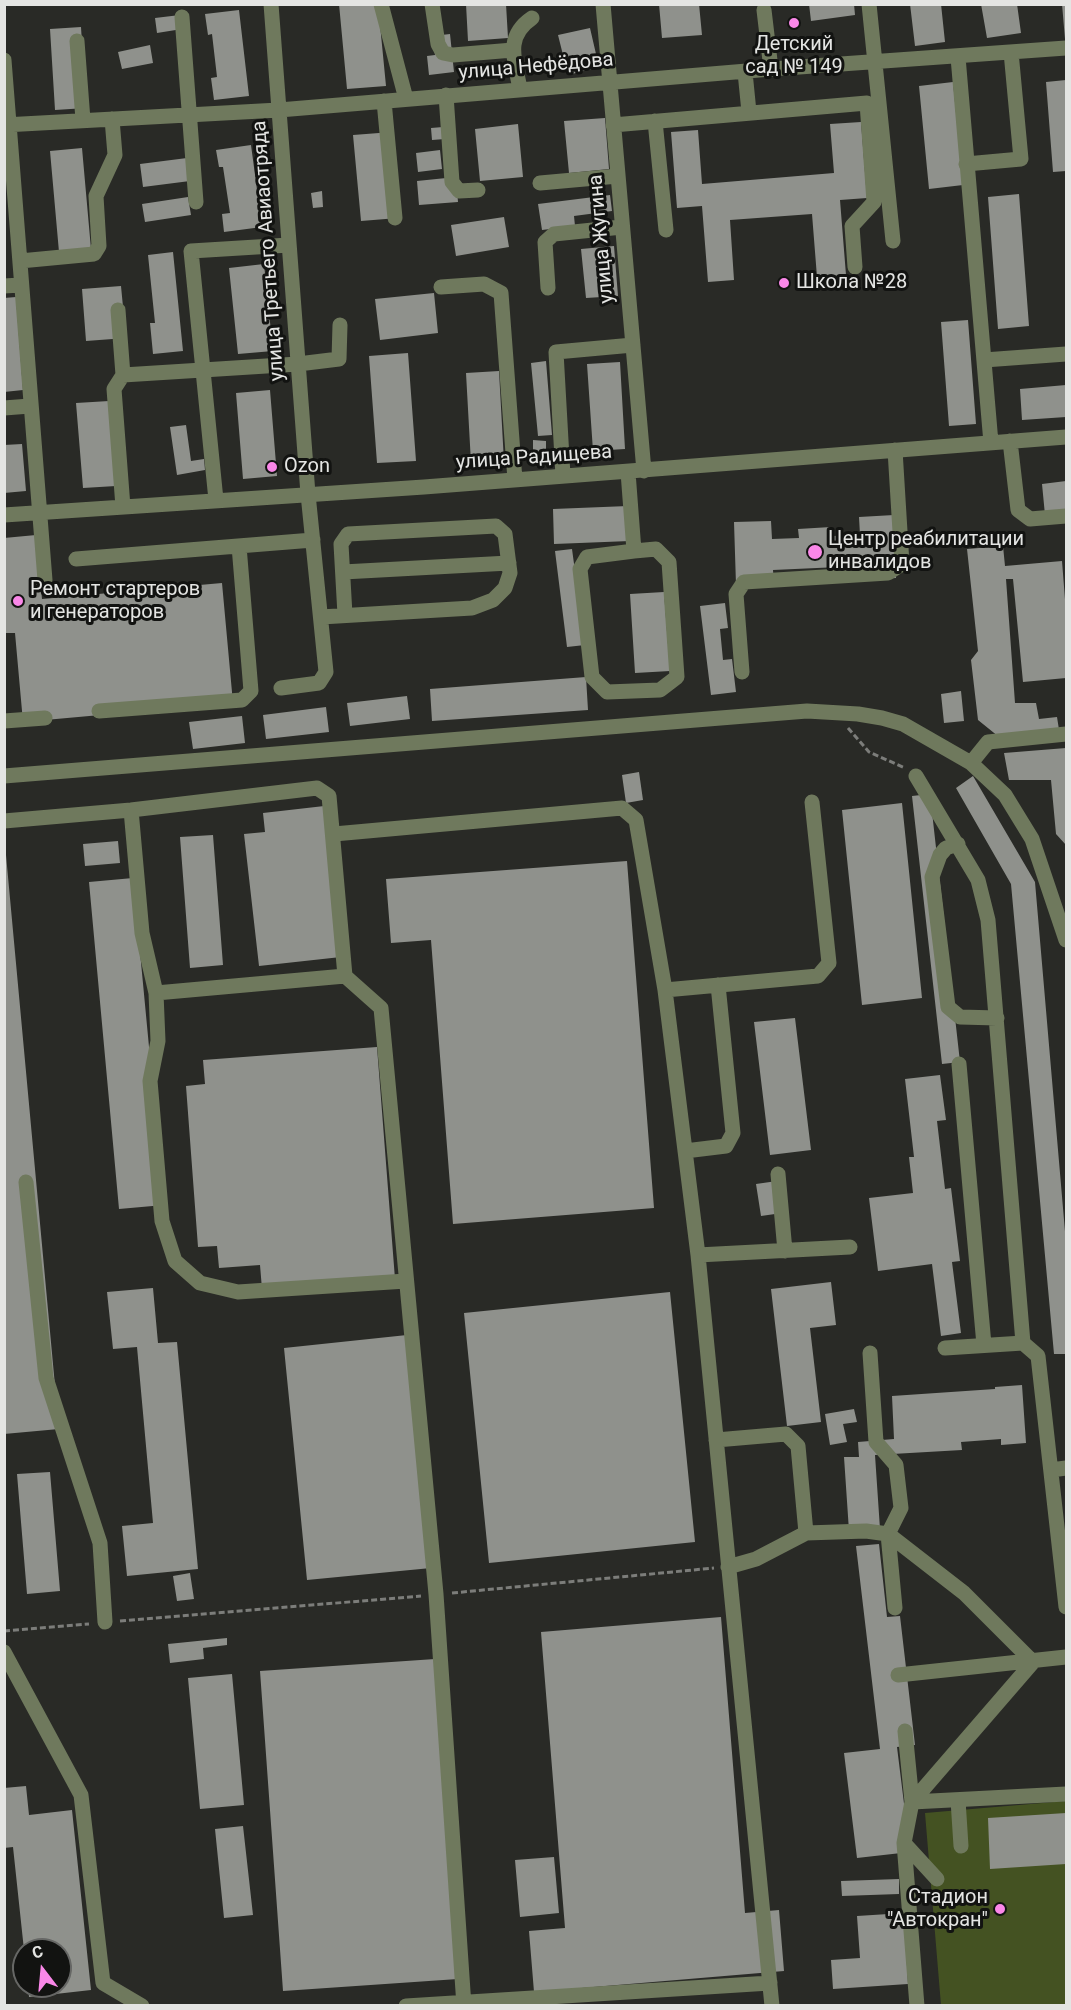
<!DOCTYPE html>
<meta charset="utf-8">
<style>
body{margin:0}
#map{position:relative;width:1071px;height:2010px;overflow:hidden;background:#292a26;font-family:Roboto,sans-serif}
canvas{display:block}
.frame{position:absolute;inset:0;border:6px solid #e4e5e3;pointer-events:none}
.north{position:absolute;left:12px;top:1938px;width:60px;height:60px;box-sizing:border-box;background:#121311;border:2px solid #666765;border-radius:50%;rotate:344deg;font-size:16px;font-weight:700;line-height:24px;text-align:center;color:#e4e5e3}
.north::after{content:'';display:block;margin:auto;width:21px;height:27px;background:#fa87e8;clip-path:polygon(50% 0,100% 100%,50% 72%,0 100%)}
</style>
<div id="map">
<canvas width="1071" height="2010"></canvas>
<div class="frame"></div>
<div class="north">С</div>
</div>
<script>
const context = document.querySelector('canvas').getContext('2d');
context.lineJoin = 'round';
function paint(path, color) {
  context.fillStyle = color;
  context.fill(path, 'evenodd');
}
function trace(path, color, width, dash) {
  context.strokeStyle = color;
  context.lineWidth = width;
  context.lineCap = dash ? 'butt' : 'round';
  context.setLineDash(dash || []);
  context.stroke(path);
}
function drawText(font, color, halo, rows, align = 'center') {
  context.font = font + ' Roboto,sans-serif';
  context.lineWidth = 6;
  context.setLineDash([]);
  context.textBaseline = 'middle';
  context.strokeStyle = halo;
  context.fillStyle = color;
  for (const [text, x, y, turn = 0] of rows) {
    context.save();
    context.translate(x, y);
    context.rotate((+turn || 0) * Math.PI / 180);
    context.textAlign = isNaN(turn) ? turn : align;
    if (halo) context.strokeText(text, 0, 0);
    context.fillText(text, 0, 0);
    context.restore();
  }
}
paint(new Path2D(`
 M1066,1801V2005H941L925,1813Z`), '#445222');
paint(new Path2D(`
 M339,4H378L386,86L347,89Z
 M466,4H506L508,38L468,41Z
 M659,4H699L702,35L662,38Z
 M809,4H854L855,15L811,21Z
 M910,4H941L945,42L915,46Z
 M981,4H1017L1021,33L987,38Z
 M1062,4H1066V39H1065Z
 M239,10L249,96L214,100L211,78L217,77L212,34L208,35L205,14Z
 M180,15L182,29L157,33L155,18Z
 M81,27L86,108L55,110L50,29Z
 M590,28L599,67L568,75L558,35Z
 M450,34L454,72L429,75L427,56L435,55L433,36Z
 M150,45L153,63L122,69L118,52Z
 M1066,80V171L1053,172L1046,82Z
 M953,82L963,185L929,189L919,86Z
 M605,118L609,169L569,173L564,121Z
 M861,122L867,198L840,200L846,275L817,277L812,214L730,220L734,280L708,282L702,206L677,208L671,132L698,130L702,184L834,173L830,124Z
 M518,124L523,177L480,181L475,129Z
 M443,127L445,139L432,140L431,128Z
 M392,132L398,218L361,221L353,135Z
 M251,145L262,227L224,232L222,214L230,213L223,167H219L216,150Z
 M82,148L91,249L59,252L50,151Z
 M440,150L442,169L418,172L416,153Z
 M187,158L190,181L143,187L140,164Z
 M456,177L458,202L419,205L417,181Z
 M322,191L323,207L313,208L311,193Z
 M1019,194L1029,326L998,329L988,197Z
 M610,195L612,211L574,216L575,226L542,230L538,204Z
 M188,197L191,215L145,222L142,204Z
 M504,217L509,247L456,256L451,225Z
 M614,246L618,296L586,298L581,249Z
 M173,252L183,351L153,354L150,323H155L148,255Z
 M264,264L273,351L238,354L229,268Z
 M121,286L126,338L86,341L82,289Z
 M434,293L438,333L380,340L375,299Z
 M16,297L23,390L4,392V298Z
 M968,320L976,424L949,426L941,322Z
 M408,353L416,461L377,463L369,356Z
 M546,361L552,435L538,436L531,363Z
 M620,362L625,449L593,451L587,364Z
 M499,371L504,462L471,463L466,373Z
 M1066,385V417L1022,420L1020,389Z
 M270,390L277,476L243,479L236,393Z
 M109,401L116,486L83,488L76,403Z
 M186,425L191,461L204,459L205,470L177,475L170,427Z
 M533,440L546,441V452H533Z
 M22,444L26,491L4,493V445Z
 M1066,481V513L1045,515L1042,484Z
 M628,506L630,541L554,544L553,509Z
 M894,515L896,578L862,580L861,566L773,570L774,584L736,585L734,522L771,521L772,539L799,538L798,529L831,527L832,536L860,535L859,517Z
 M36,535L42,599L222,583L233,703L23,722L15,633H4V538Z
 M1003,546L1005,566L1062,561L1066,612V678L1023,682L1013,579H1006L1015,703H1036L1039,719L1057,717L1060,736L1004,741L978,720L971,660L978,651L967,549Z
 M572,549L585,645L567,647L555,551Z
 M664,592L670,671L635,673L630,594Z
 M725,603L728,628L720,629L723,660L732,659L736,692L711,695L700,606Z
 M586,677L588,710L432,721L430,689Z
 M961,691L964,721L944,723L941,694Z
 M407,696L410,719L350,726L347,703Z
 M326,707L329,732L266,739L263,715Z
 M242,716L245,743L193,749L189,722Z
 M1066,748V845L1056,834L1051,780H1009L1004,753Z
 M639,772L643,800L626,803L622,775Z
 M973,776L1035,882L1066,1243V1354H1054L1011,884L956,788Z
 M930,794L960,1062L942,1064L912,796Z
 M902,803L922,998L862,1005L842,810Z
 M333,805L350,956L259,966L244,834L265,832L263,813Z
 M213,835L223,965L190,968L180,837Z
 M118,841L120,863L85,866L83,844Z
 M4,855H6L59,1429L4,1434Z
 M627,861L654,1208L453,1224L431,940L391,943L386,879Z
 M133,878L164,1205L119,1209L89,882Z
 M795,1018L811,1150L770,1155L754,1022Z
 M377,1047L395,1279L262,1289L260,1265L219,1268L217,1246L198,1247L186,1086L205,1084L203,1060Z
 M940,1075L946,1120L937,1121L945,1189L951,1188L960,1261L952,1262L961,1333L941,1336L932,1264L878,1271L869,1198L913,1193L909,1157H914L905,1079Z
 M777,1181L782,1213L761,1216L756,1184Z
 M831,1282L836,1325L810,1328L821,1422L787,1426L771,1289Z
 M153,1288L158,1343L177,1342L198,1569L127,1576L122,1526L153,1523L137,1347L113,1349L107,1292Z
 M670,1292L695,1542L489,1563L464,1313Z
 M407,1335L431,1568L307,1580L284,1348Z
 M1022,1385L1026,1443L1001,1445V1439L961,1442L962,1450L875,1455L880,1529L849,1531L844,1457H859L858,1442L894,1439L892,1396L995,1389V1387Z
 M854,1409L857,1422L843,1424L847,1442L830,1445L825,1414Z
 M50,1472L60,1591L27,1594L17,1474Z
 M879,1544L887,1617L900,1616L915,1745L897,1747L910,1852L857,1858L844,1753L880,1749L856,1546Z
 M190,1573L194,1599L177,1601L173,1576Z
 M721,1617L745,1913L779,1910L784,1971L534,1992L529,1931L565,1928L541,1632Z
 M227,1638V1645L203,1648L204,1659L170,1663L168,1644Z
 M435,1659L458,1979L283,1991L260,1671Z
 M232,1674L244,1805L200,1809L188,1678Z
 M26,1786L29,1815L72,1810L91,1990L29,1997L28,1986H60V1950H24L13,1847L4,1848V1788Z
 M1066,1813V1864L990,1869L988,1818Z
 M243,1826L253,1915L224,1918L215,1829Z
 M554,1857L559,1913L520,1917L515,1860Z
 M899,1879V1894L842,1896L841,1881Z
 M904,1913L908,1984L833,1989L831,1960L860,1958L857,1916Z`), '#8f918c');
trace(new Path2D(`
 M848,728L869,752L905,768
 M452,1593L714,1568
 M120,1621L421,1596
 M4,1631L89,1624`), '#7c7d7a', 3, [6, 3]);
trace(new Path2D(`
 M271,4L308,494L326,672L319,683L281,688
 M381,4L406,99
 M432,4L438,44L443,53L453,55L513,50
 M603,4L644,471
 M869,4L893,241
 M764,10L771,69
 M182,17L196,202
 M77,41L83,120
 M958,57L991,443
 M4,60L45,580
 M745,72L749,112
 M520,89C515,61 504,37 532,18
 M446,95L452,182L459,191L478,190
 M384,101L395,218
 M655,121L666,230
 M4,125L279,110L771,69L1066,48
 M613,125L867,103L874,202L852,226L855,267
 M966,164L1021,159L1011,52
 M540,183L618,176
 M20,261L94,254L99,246L96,196L115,155L112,119
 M4,286L21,285
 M441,287L484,284L501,293L515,480
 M548,288L545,242L554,234L622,227
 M118,310L123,375L114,389L123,507
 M984,360L1066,354
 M123,375L298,364L339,359L340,325
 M4,408L30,406
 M1010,441L1018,510L1030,519L1066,516
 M628,472L634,551L587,557L580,569L592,677L607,692L660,690L677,677L669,562L656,549L634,551
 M563,476L556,352L633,345
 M216,500L191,251L289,245
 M4,515L424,487L1066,437
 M76,559L313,540
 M343,572L509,563
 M321,617L472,608L493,600L505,588L510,573L505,534L496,526L348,534L341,544L345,615
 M742,672L736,594L744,582L888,573L902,564L895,450
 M99,711L242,700L251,691L239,546
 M4,721L45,718
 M971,763L988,742L1066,734
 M4,776L807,711L858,714L882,718L903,724L971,763L1005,795L1032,839L1066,940
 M916,776L978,880L988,920L1023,1343L1038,1356L1066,1607
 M131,810L142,933L156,993
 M4,821L131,810L317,788L329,796L345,976L381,1008L436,1594L464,2006
 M334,834L622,808L636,820L665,990L698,1255L772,2006
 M958,844L946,848L940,855L932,877L948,1007L960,1017L997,1018
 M345,976L156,993L158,1041L150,1081L162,1221L175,1261L200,1283L238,1292L406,1281
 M665,990L818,976L829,963L812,802
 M959,1064L984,1345
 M685,1151L726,1146L733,1133L718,985
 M778,1174L785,1251
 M26,1182L46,1378L100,1543L105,1622
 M698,1255L850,1247
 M945,1348L1023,1343
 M716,1440L786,1434L798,1446L806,1533
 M1051,1470L1066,1468
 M728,1567L756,1559L806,1533L866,1531L888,1534L901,1508L896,1465L876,1442L870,1353
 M895,1608L888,1534L964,1593L1033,1662
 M4,1652L81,1795L103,1983L142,2006
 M898,1675L1066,1657
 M905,1731L912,1802L904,1843L917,2006
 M958,1800L961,1846
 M912,1802L1033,1662
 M912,1802L1066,1794
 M904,1843L937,1879
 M406,2006L770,1983`), '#6f795d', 15);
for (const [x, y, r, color] of [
 [794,23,6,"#fa87e8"],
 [784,283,6,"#fa87e8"],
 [272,467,6,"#fa87e8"],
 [815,552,8,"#fa87e8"],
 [18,601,6,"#fa87e8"],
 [1000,1909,6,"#fa87e8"]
]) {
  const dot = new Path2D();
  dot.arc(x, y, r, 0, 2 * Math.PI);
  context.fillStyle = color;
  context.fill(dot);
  trace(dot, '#121311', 2);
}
drawText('20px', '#e4e5e3', '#121311', [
 ["Детский",794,45,"center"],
 ["сад № 149",794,68,"center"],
 ["Школа №28",796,283],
 ["Ozon",284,467],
 ["Центр реабилитации",828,540],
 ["инвалидов",828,563],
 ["Ремонт стартеров",30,590],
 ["и генераторов",30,613],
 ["Стадион",988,1898,"right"],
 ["\"Автокран\"",988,1921,"right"]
], 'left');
drawText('20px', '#e4e5e3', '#121311', [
 ["улица Нефёдова",536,67,-5],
 ["улица Жугина",602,239,-95],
 ["улица Третьего Авиаотряда",269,251,-94],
 ["улица Радищева",534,458,-4]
]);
</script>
